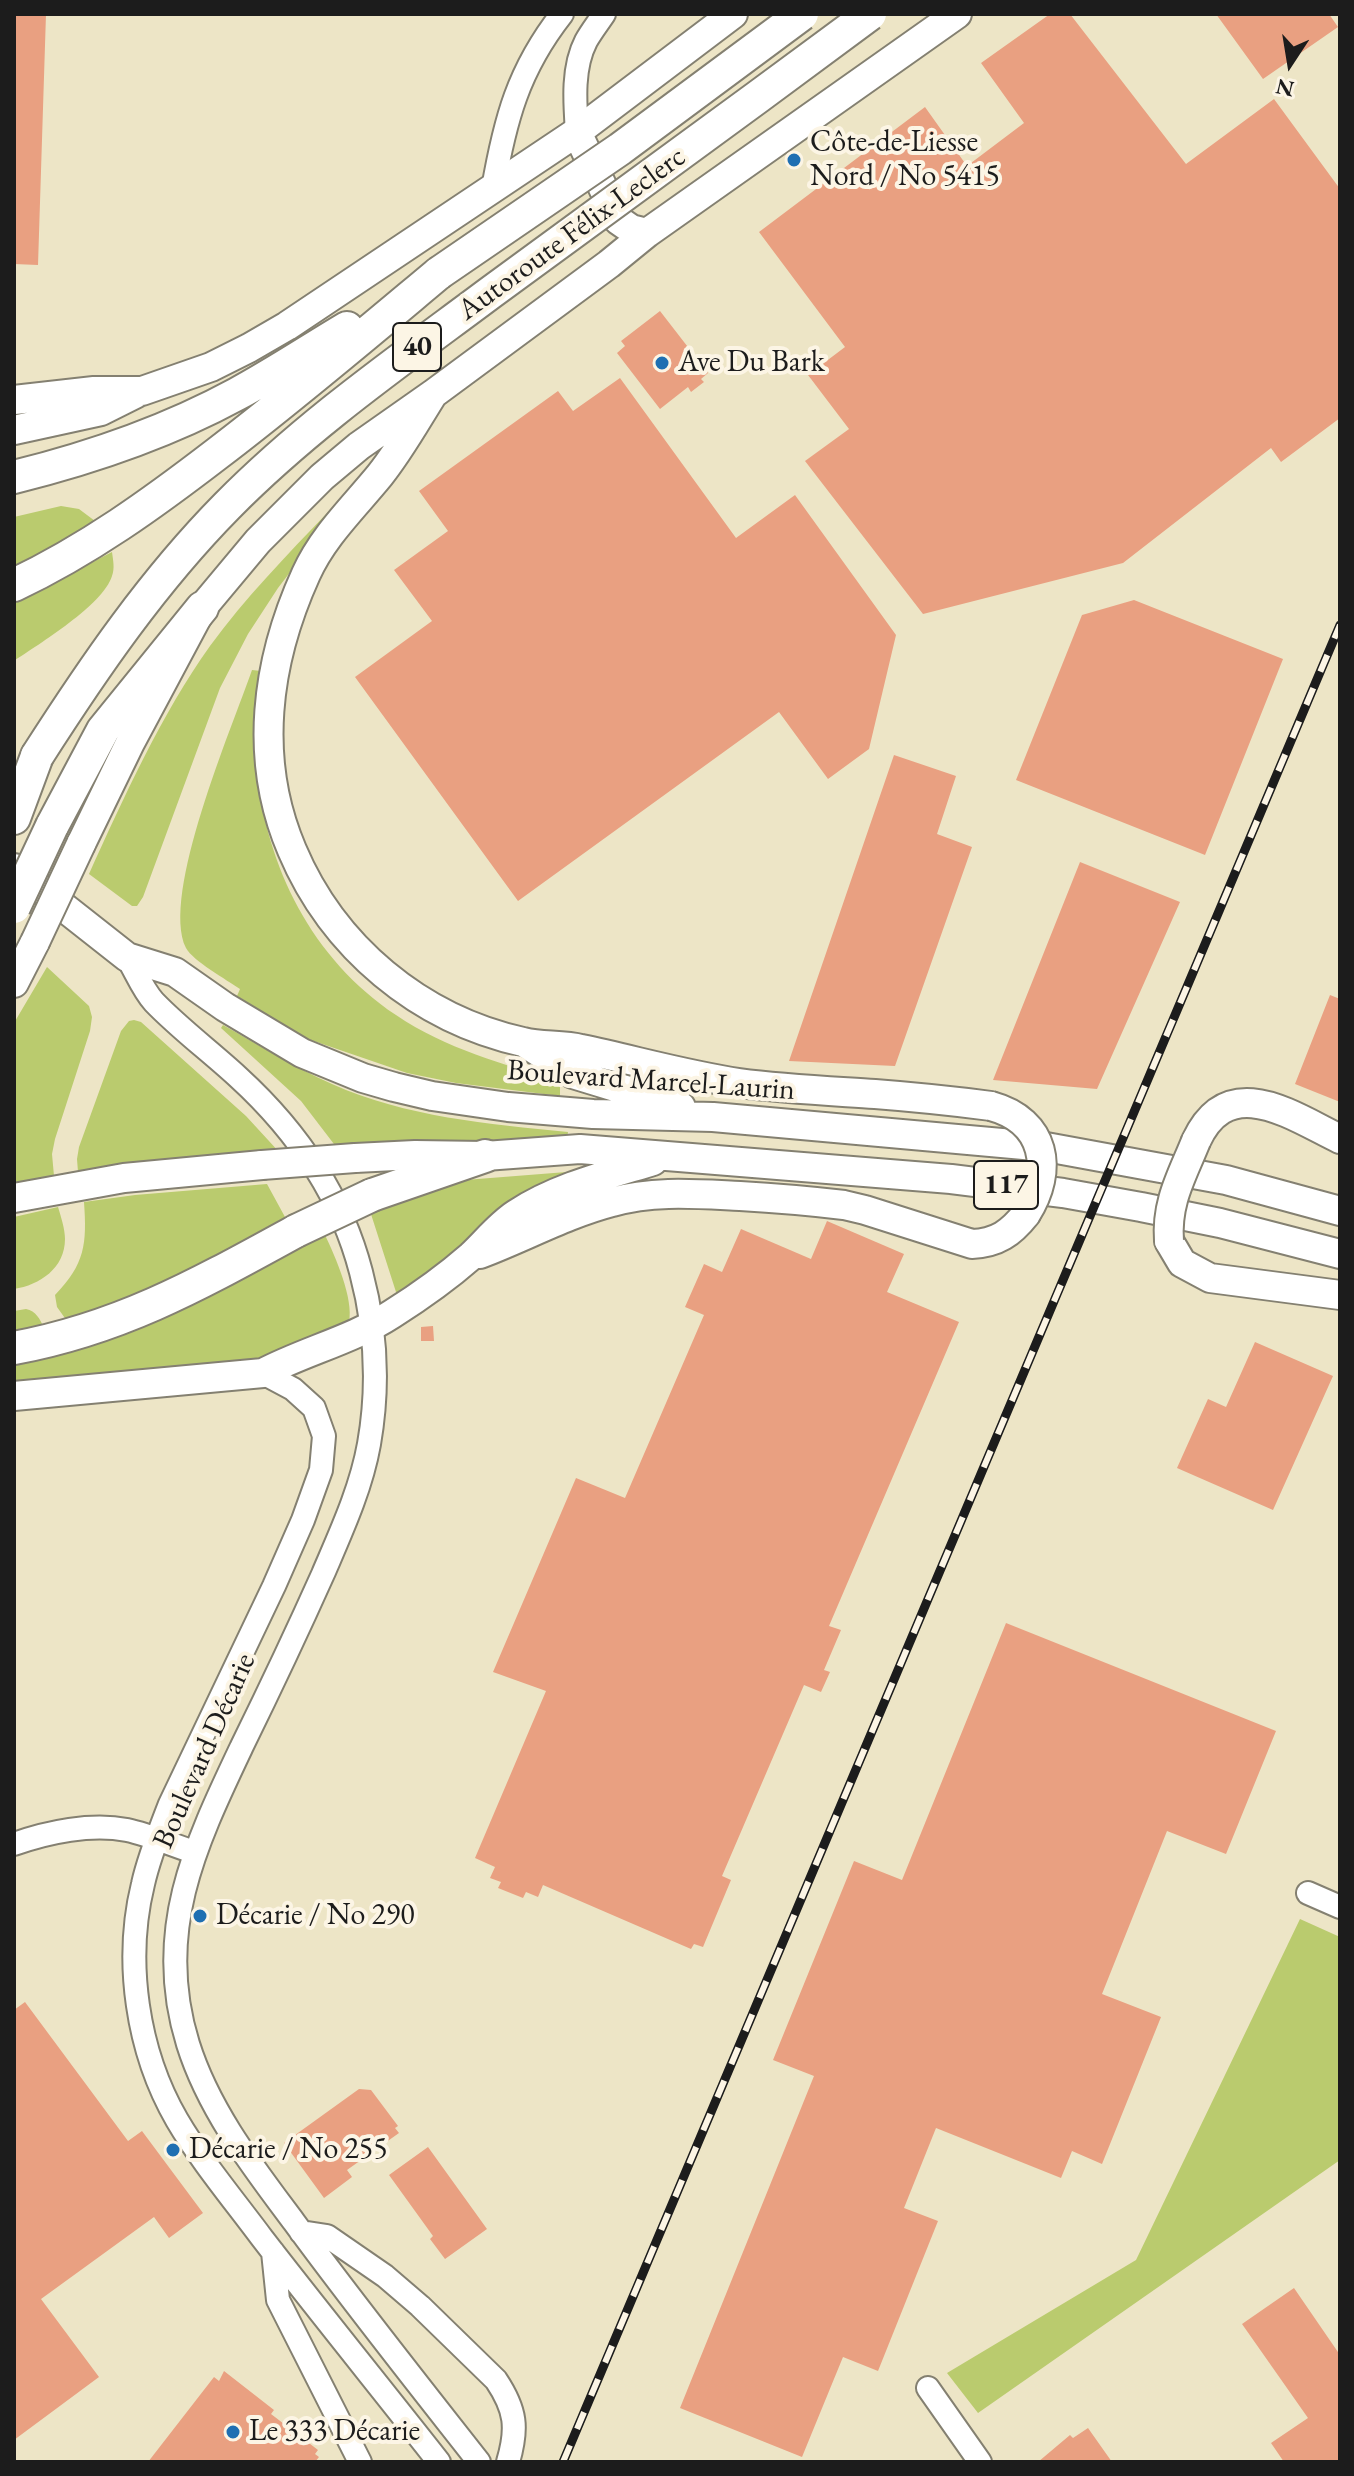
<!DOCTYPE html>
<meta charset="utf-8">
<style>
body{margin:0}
#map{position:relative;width:1354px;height:2476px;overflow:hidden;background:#ede5c6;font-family:"EB Garamond",serif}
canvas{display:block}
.frame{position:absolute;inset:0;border:16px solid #1c1c1c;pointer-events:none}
.north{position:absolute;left:1250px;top:24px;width:80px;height:80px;-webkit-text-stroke:6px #fcf5e5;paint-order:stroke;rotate:192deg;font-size:22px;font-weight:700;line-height:32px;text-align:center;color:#1c1c1c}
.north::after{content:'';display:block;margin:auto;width:28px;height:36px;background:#1c1c1c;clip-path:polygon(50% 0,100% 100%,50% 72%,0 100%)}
</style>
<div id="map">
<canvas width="1354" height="2476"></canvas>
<div class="frame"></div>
<div class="north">N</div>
</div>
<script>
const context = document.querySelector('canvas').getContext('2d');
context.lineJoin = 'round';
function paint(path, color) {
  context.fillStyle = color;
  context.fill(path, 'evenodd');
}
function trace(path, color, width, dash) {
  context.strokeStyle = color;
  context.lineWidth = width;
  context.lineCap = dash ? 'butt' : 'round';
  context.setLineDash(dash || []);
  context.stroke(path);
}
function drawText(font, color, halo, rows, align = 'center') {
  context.font = font + ' "EB Garamond",serif';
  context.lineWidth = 8;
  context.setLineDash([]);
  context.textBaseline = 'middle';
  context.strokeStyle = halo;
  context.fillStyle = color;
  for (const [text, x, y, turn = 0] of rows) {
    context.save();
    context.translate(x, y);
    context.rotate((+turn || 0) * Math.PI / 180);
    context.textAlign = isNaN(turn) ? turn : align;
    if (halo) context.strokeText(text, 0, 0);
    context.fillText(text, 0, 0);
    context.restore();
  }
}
paint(new Path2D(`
 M61,506L79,509L95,521L14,571V517Z
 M328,512L333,516L278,588L248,634L220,688L143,897L137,906H132L89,874C123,799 162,713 210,646C245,598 287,555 328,512Z
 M112,552C113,560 115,568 112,576C103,605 39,644 14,661V603Z
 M252,670L261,671C259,687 255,704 254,720C253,736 256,753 257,769C266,867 312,959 396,1015C446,1049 504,1064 560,1082V1096L456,1083L407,1073L305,1038L237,996L240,989C227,980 193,961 186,948C160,895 232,728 252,670Z
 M47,967L89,1006L92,1017L90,1031L55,1139L52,1154L54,1176L14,1185V1023Z
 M134,1020L141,1022L246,1116L280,1153L123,1166L78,1172L77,1159L79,1147L121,1031L129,1021Z
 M223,1025C259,1045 294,1067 332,1084C406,1117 488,1124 568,1132L567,1139L337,1148L301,1101L221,1028Z
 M592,1170L399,1295L396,1292L370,1211L425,1188L465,1180Z
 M267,1184L291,1228L194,1278L67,1321L57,1307L55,1295C85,1264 87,1244 84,1202L135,1195Z
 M58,1207C61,1217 65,1229 65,1239C65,1268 40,1285 14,1289V1217Z
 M325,1235C335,1256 354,1299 349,1322L261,1361L14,1387V1365C126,1346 225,1287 325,1235Z
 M26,1309C36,1311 40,1319 44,1328L14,1342V1311Z
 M1300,1919L1340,1937V2160L978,2413L947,2373L1136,2260Z`), '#bacb6e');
paint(new Path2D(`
 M14,14H46L38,265L14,264Z
 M1050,14H1070L1186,164L1274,99L1340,189V418L1281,462L1271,448L1123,563L923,614L805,461L849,429L808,375L845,347L759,232L925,107L967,166L1024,123L981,63Z
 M1216,14H1329L1338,27L1263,79Z
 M660,311L708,373L701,379L704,382L691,392L688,387L660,409L617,353L625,346L621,341Z
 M620,378L736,538L795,495L896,635L869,749L828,779L779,712L518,901L355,677L432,621L394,570L448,531L419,491L558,391L573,411Z
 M1134,600L1283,659L1205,855L1016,780L1082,615Z
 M894,755L956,776L937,834L972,847L895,1066L789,1061Z
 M1080,862L1180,902L1097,1089L993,1080Z
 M1330,995L1340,999V1102L1295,1084Z
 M827,1221L904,1254L887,1292L959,1322L829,1626L841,1630L824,1670L830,1672L821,1692L804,1685L722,1876L731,1880L703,1947L694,1944L691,1949L543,1885L538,1897L526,1892L523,1898L498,1888L501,1882L490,1878L495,1867L475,1858L546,1691L493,1672L576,1478L625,1498L704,1315L685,1307L704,1264L722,1272L741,1229L811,1259Z
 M433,1326L434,1341H421V1327Z
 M1255,1342L1333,1376L1273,1510L1177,1468L1208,1399L1226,1407Z
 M1006,1623L1276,1731L1226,1854L1167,1831L1102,1994L1161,2017L1102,2164L1072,2151L1061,2178L936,2128L904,2208L938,2221L878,2371L843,2357L802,2457L680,2408L814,2076L773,2060L854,1861L902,1880Z
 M25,2002L128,2141L142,2131L203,2213L169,2238L154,2217L41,2299L99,2377L14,2440V2010Z
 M359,2089L371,2090L398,2126L395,2128L399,2133L347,2170L352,2177L324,2198L284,2143Z
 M428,2147L487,2229L445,2259L430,2239L433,2236L389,2175Z
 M1294,2288L1340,2355V2462H1284L1271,2443L1308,2418L1242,2324Z
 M224,2371L274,2410L271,2414L318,2450L315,2454L319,2457L315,2462H148L214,2377L219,2381Z
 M1088,2428L1112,2462H1038L1070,2435L1073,2438Z`), '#e9a081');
const minor = new Path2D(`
 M577,132C575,103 572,68 586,41C591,32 598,23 604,14
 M493,189C505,120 518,70 562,14
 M127,957C136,972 143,990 154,1002C180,1029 211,1052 238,1077C296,1130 341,1195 361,1272C376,1328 379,1387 369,1444C361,1489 341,1532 323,1574C297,1632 270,1689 242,1746C195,1845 153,1932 188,2044C209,2111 253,2167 294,2222C354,2304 417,2383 479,2462
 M263,1373L293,1389L314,1408L324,1436L321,1470L303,1520L274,1586L170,1804C160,1830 149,1857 143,1884C124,1961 137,2051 177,2120C201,2161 233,2199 262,2238C320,2313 380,2387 439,2462
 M14,1844C48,1832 91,1823 127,1830C150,1835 172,1845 194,1852
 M1308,1893L1340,1907
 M301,2232L327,2236L385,2276L420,2306L496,2380C516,2410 518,2428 508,2462
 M273,2252L278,2300L360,2462
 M928,2388L980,2462`);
const major = new Path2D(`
 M577,132L618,220L631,229L647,233
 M433,394C416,421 400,450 380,475C354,507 323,536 306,574C266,662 253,759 292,850C333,947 419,1019 523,1042C541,1047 562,1044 581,1049C634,1060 685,1075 739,1083C784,1089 830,1091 875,1094C914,1097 953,1101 991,1106
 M14,400L94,391H142L211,367L249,348L287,326L577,132L733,14
 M14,430L101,411L135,394
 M81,844L130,743L202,608L258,541L322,477L359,446L433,394L609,264L647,233L957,14
 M14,868L127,957L175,972L225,1007L302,1053L363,1078L394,1087L432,1096L508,1107L593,1114L713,1117L1046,1147L1226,1180L1340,1211
 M14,983L35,942
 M528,1045L573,1074L681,1107
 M1196,1141C1229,1070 1292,1116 1340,1139
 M355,1158L415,1155L485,1156L580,1149L951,1179L1063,1193L1141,1207L1220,1223L1340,1254
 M14,1198L124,1178L262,1165
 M1169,1241L1182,1263L1210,1278L1340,1295
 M480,1254C525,1237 566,1214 612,1202C654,1190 697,1194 740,1196C775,1198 810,1201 844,1205L865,1210L972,1244C997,1243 1011,1233 1026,1214
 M14,1396L263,1373C305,1351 352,1340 392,1314C419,1297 447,1277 471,1256C486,1242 499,1225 516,1214C557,1187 607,1175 653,1161`);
const highway = new Path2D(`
 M14,477C91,458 167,432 237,394C274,374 310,350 347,328
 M14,585C88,550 153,503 218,453C293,396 366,334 439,273
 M14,818L37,756
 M52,826L103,730L202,608
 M372,1195L485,1156
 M14,1348C122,1328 201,1283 296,1231`);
trace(minor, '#848071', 26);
trace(major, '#848071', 32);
trace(highway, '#848071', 36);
trace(minor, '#fff', 22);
trace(major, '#fff', 28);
trace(highway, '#fff', 32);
const rail = new Path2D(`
 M563,2462L1340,625`);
trace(rail, '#1c1c1c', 9);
trace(rail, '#fcf5e5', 6, [18]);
const majorBridge = new Path2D(`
 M35,942L81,844
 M991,1106C1046,1121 1054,1170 1026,1214
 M262,1165L355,1158
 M1169,1241C1166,1202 1182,1176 1196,1141`);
const highwayBridge = new Path2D(`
 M439,273L620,149L802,14
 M37,756C94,667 153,581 227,506C307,425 399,361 490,293C616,200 744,108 870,14
 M14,907L52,826
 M296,1231L372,1195`);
trace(majorBridge, '#848071', 32, []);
trace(highwayBridge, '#848071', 36, []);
trace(majorBridge, '#fff', 28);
trace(highwayBridge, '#fff', 32);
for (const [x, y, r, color] of [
 [794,160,8,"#1f6fb2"],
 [662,363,8,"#1f6fb2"],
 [200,1916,8,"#1f6fb2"],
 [173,2150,8,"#1f6fb2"],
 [233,2432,8,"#1f6fb2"]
]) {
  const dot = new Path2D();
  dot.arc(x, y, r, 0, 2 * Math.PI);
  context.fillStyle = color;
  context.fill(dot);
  trace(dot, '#fcf5e5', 3);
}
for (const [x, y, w] of [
 [417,347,48],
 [1006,1185,64]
]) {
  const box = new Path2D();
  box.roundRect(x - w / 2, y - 24, w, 48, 6);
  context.fillStyle = '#fcf5e5';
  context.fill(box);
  trace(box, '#1c1c1c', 2);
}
drawText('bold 28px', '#1c1c1c', null, [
 ["40",417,347],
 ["117",1006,1185]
]);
drawText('30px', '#1c1c1c', '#fcf5e5', [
 ["Côte-de-Liesse",810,143],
 ["Nord / No 5415",810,177],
 ["Ave Du Bark",678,363],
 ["Décarie / No 290",216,1916],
 ["Décarie / No 255",189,2150],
 ["Le 333 Décarie",249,2432]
], 'left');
drawText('30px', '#1c1c1c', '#fcf5e5', [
 ["Autoroute Félix-Leclerc",572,234,-36],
 ["Boulevard Marcel-Laurin",651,1081,4],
 ["Boulevard Décarie",205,1751,-66]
]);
</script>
